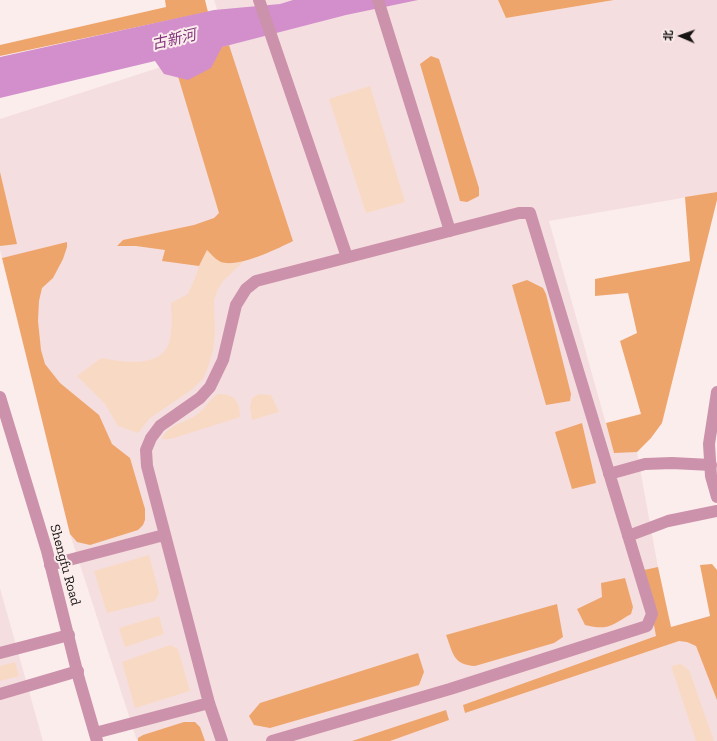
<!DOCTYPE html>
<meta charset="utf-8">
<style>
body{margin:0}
#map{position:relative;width:717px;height:741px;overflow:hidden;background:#fceded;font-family:"Zilla Slab","Noto Sans SC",serif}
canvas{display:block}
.north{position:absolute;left:661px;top:16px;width:40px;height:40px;-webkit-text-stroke:3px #fceded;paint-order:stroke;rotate:272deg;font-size:11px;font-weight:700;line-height:16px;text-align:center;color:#191414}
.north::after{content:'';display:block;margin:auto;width:14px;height:18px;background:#191414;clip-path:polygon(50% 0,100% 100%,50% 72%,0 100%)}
</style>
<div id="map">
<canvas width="717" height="741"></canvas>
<div class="north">北</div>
</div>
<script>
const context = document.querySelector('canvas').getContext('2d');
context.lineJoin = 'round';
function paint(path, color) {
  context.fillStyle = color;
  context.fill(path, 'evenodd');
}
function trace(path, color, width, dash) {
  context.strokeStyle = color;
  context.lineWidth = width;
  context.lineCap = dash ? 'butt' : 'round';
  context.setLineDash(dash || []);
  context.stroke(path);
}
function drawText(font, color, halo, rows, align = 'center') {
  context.font = font + ' "Zilla Slab","Noto Sans SC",serif';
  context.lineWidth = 4;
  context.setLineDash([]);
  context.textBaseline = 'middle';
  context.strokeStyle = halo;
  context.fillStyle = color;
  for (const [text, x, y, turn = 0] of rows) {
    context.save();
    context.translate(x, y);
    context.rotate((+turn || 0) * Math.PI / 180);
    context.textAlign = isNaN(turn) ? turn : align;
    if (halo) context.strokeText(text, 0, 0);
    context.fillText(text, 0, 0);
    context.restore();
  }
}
paint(new Path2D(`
 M214,0H498L506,18L614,0H717V192L549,221L614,452H637L658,567L671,628L717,636V741H137L70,534L17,269L58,246L2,258L0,250V119L229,45Z
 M0,588L43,741H0Z`), '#f5dedf');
paint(new Path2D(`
 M370,86L405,202L366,213L329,99Z
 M207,250L229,264L244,261L223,281L218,289L214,300L215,334L213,351L208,367L203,379L190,391L150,418L138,433L118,426L105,404L77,376L101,358C120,361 153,368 166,349C169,345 171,336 171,331C173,322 171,312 171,303L188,294L195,278L199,266Z
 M218,394C235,394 240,402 240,417L171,439H162C168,424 186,423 198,414C206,407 210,399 218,394Z
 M259,394L271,395L279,412L252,420L250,407L252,398Z
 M149,555L159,593L155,601L107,613L94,571Z
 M159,616L164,634L125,647L119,628Z
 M170,645L178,649L190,691L135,708L122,662Z
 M15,662L19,676L0,681V666Z
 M681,664L689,670L714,741H696L671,666Z`), '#f8dac4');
paint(new Path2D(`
 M165,0H205L208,12L0,56V45L166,7Z
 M498,0H614L506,18Z
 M229,45L293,241C277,249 238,268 221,262C216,260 211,254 207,250L199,266L162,261L165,250L136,246H117L123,240L194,225L214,218L219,213L174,63L178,58Z
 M431,56L439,59L479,188V196L467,202L460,201L420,64Z
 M0,172L17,244L0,246Z
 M717,192V200L662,423L651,438L637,452L614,453L606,423L641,414L620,341L637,333L628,293L595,296V279L690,261L685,197Z
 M67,242V247L63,259L53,278L42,288L39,301L38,321L41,350L45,364L60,383L99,415L112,444L130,458L145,509V520L143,525L138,530L90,545L77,542L70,534L2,258Z
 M527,280L543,288L546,294L571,394L570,401L546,405L512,285Z
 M582,423L596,483L572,489L555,432Z
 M712,564L717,570V700L696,646L687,642L679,641L465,713L463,705L656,636L644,570L658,567L671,627L710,616L700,565Z
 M625,578L633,607L631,614C612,625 608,631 585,625L577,609L602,597L601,583Z
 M557,604L563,637L554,643L475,666C453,665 453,653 446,635Z
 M418,653L424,672L419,685L270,728L254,725L249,716L260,703Z
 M446,710L449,720L390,741H352Z
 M184,722H195L200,727L205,741H138V738L143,735Z`), '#eea56c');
paint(new Path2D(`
 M293,0H418L346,15L222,47L211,68L188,80L164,74L155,61L0,98V57L214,10L280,4Z`), '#d28fcc');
trace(new Path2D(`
 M259,0L347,257
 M378,0L450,231
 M609,474L645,464L672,463L711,465
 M628,536L668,521L717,511
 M50,565L164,535
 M0,653L69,635
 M0,694L78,671
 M95,733L209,703
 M222,741L209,703L147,466L146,450L151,438L160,426L200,398L210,387L223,360L236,305L246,289L256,281L519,213H530L652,614L647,626L450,689L272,741`), '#cd92ab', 12);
trace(new Path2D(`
 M717,392L709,444L711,476L717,497
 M0,397L47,551L79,679L97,741`), '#cd92ab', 12);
drawText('14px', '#191414', '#fceded', [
 ["Shengfu Road",65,565,75]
]);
drawText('italic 15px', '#80327b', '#fceded', [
 ["古新河",174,40,-13]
]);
</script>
